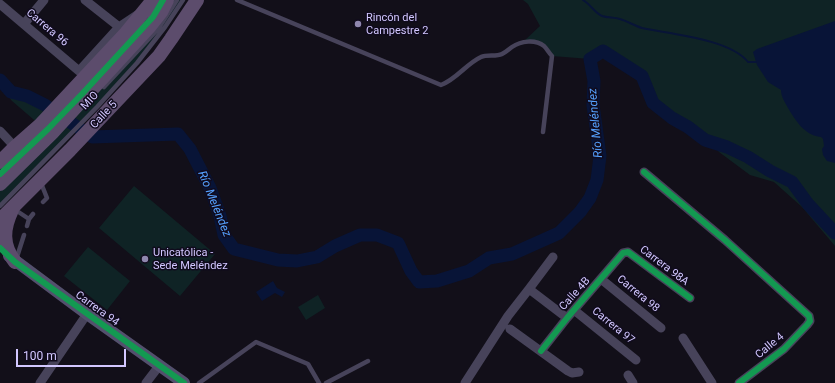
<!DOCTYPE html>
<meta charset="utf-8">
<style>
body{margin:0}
#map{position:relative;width:835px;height:383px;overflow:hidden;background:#120f19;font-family:Roboto,sans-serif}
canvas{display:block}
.scale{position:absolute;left:16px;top:349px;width:110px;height:18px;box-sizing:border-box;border:2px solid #d2c7ff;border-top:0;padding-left:5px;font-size:12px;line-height:14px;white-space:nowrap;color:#d2c7ff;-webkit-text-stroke:3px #100b1d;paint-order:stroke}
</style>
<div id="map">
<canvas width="835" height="383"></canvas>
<div class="scale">100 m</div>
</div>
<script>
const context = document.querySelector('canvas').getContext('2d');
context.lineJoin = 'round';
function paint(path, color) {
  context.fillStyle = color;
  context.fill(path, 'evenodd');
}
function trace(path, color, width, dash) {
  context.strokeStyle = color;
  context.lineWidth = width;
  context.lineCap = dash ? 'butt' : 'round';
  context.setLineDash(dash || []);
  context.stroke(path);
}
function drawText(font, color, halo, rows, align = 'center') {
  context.font = font + ' Roboto,sans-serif';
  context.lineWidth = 3;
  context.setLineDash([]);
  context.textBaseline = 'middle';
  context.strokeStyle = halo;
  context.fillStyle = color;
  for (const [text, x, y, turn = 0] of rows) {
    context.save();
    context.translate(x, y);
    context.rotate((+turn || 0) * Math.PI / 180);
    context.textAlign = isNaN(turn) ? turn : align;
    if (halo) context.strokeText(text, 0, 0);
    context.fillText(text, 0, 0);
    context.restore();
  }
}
paint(new Path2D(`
 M153,0H183L137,63L0,206V162L40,125L12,101L0,86V80L11,92L27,96L54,111Z
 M523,0H835V246L802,207L774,182L750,175L719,152L709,141L672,118L653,103L642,76L604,51L590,59L552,56L544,46L524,41L540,26L528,4Z
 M134,186L215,254L180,296L99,228Z
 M88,247L130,281L107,310L64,276Z
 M318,295L325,308L306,320L298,307Z`), '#0f2325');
paint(new Path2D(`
 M835,21V163L827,161L823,155L822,149L824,146L823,139L821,137C804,135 796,121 788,108C785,102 781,97 781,90L768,82L757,65L753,52L757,49Z
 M273,281L277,288L285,292L282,297L275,293L262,301L256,292Z`), '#081437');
trace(new Path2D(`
 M583,0C590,4 595,13 602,16C608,18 614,17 620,19C627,21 635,26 642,28C670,34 730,39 748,62H756`), '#081437', 2);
trace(new Path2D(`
 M0,80L11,92L27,96L45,105L92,137L178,134L190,149L210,188L220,216L224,235L234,249L278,260L297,261L317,257L335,246L360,235H377L398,243L411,271L419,282L437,281L469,271L489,258L512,254L559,233L580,212L590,198L597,180L600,156L593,105L594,81L590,59L603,51L642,76L653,103L672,118L688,127L705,140L727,147L748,157L770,171L792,182L808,204L835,233`), '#081437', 13);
trace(new Path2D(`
 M237,0L441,85C457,79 466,64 481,57C487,54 496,57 502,54C506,52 509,49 512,47C521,41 535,39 544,46C547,49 549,53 552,56L543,132
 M104,87L158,29L177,0
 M41,183L47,198L43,202
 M0,206L97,107L137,63L165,27L183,0
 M14,209L29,219
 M27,226L29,219L33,214
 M16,260L24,235
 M199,383L256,342L308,364L319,383
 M326,383L368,361`), '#47435a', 4.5);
trace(new Path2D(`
 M85,0L123,30
 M0,4L79,71L119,27L137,15
 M24,24L44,0
 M0,131L15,147
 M644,172L725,240L809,316L810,321L807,325L784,349L739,383
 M601,279L661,328
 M529,289L567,318
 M574,310L636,360
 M510,329L568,371L572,373L579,372
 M683,338L712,383
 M541,351L567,318L623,253L628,252L690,298
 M628,375L633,383
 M40,383L87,314
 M146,383L159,366
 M465,383L508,316L529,289L553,257`), '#47435a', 9);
trace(new Path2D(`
 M9,256L87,314L184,383`), '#53506d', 12);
trace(new Path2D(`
 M0,162L15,147L40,125L126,33L153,0
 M0,184L52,133L150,26L161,12L167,0
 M12,210C3,229 2,245 15,262
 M0,220L70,150L159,56L171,39L197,0`), '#5c4c6c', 14);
trace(new Path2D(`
 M644,172L725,240L809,316L810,321L807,325L784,349L739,383
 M0,174L48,129L82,94L153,17L163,0
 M0,248L15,262L184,383
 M541,351L567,318L623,253L628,252L690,298`), '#139951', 6);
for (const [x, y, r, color] of [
 [358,24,4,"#8f87ae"],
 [145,259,4,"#8f87ae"]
]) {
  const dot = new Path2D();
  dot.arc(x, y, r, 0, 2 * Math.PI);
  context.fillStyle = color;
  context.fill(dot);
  trace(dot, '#100b1d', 1.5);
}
drawText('11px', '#d2c7ff', '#100b1d', [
 ["Rincón del",366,18],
 ["Campestre 2",366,31],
 ["Unicatólica -",153,253],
 ["Sede Meléndez",153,266]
], 'left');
drawText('11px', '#d2c7ff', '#100b1d', [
 ["Carrera 96",47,28,40],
 ["MIO",90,101,-47],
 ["Calle 5",104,115,-47],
 ["Carrera 98A",664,266,37],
 ["Calle 4B",575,294,-48],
 ["Carrera 98",638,294,39],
 ["Carrera 94",97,309,36],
 ["Carrera 97",613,326,39],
 ["Calle 4",770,346,-40]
]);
drawText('italic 12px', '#55a1ff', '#100b1d', [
 ["Río Meléndez",596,123,-95],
 ["Río Meléndez",214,204,68]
]);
</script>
